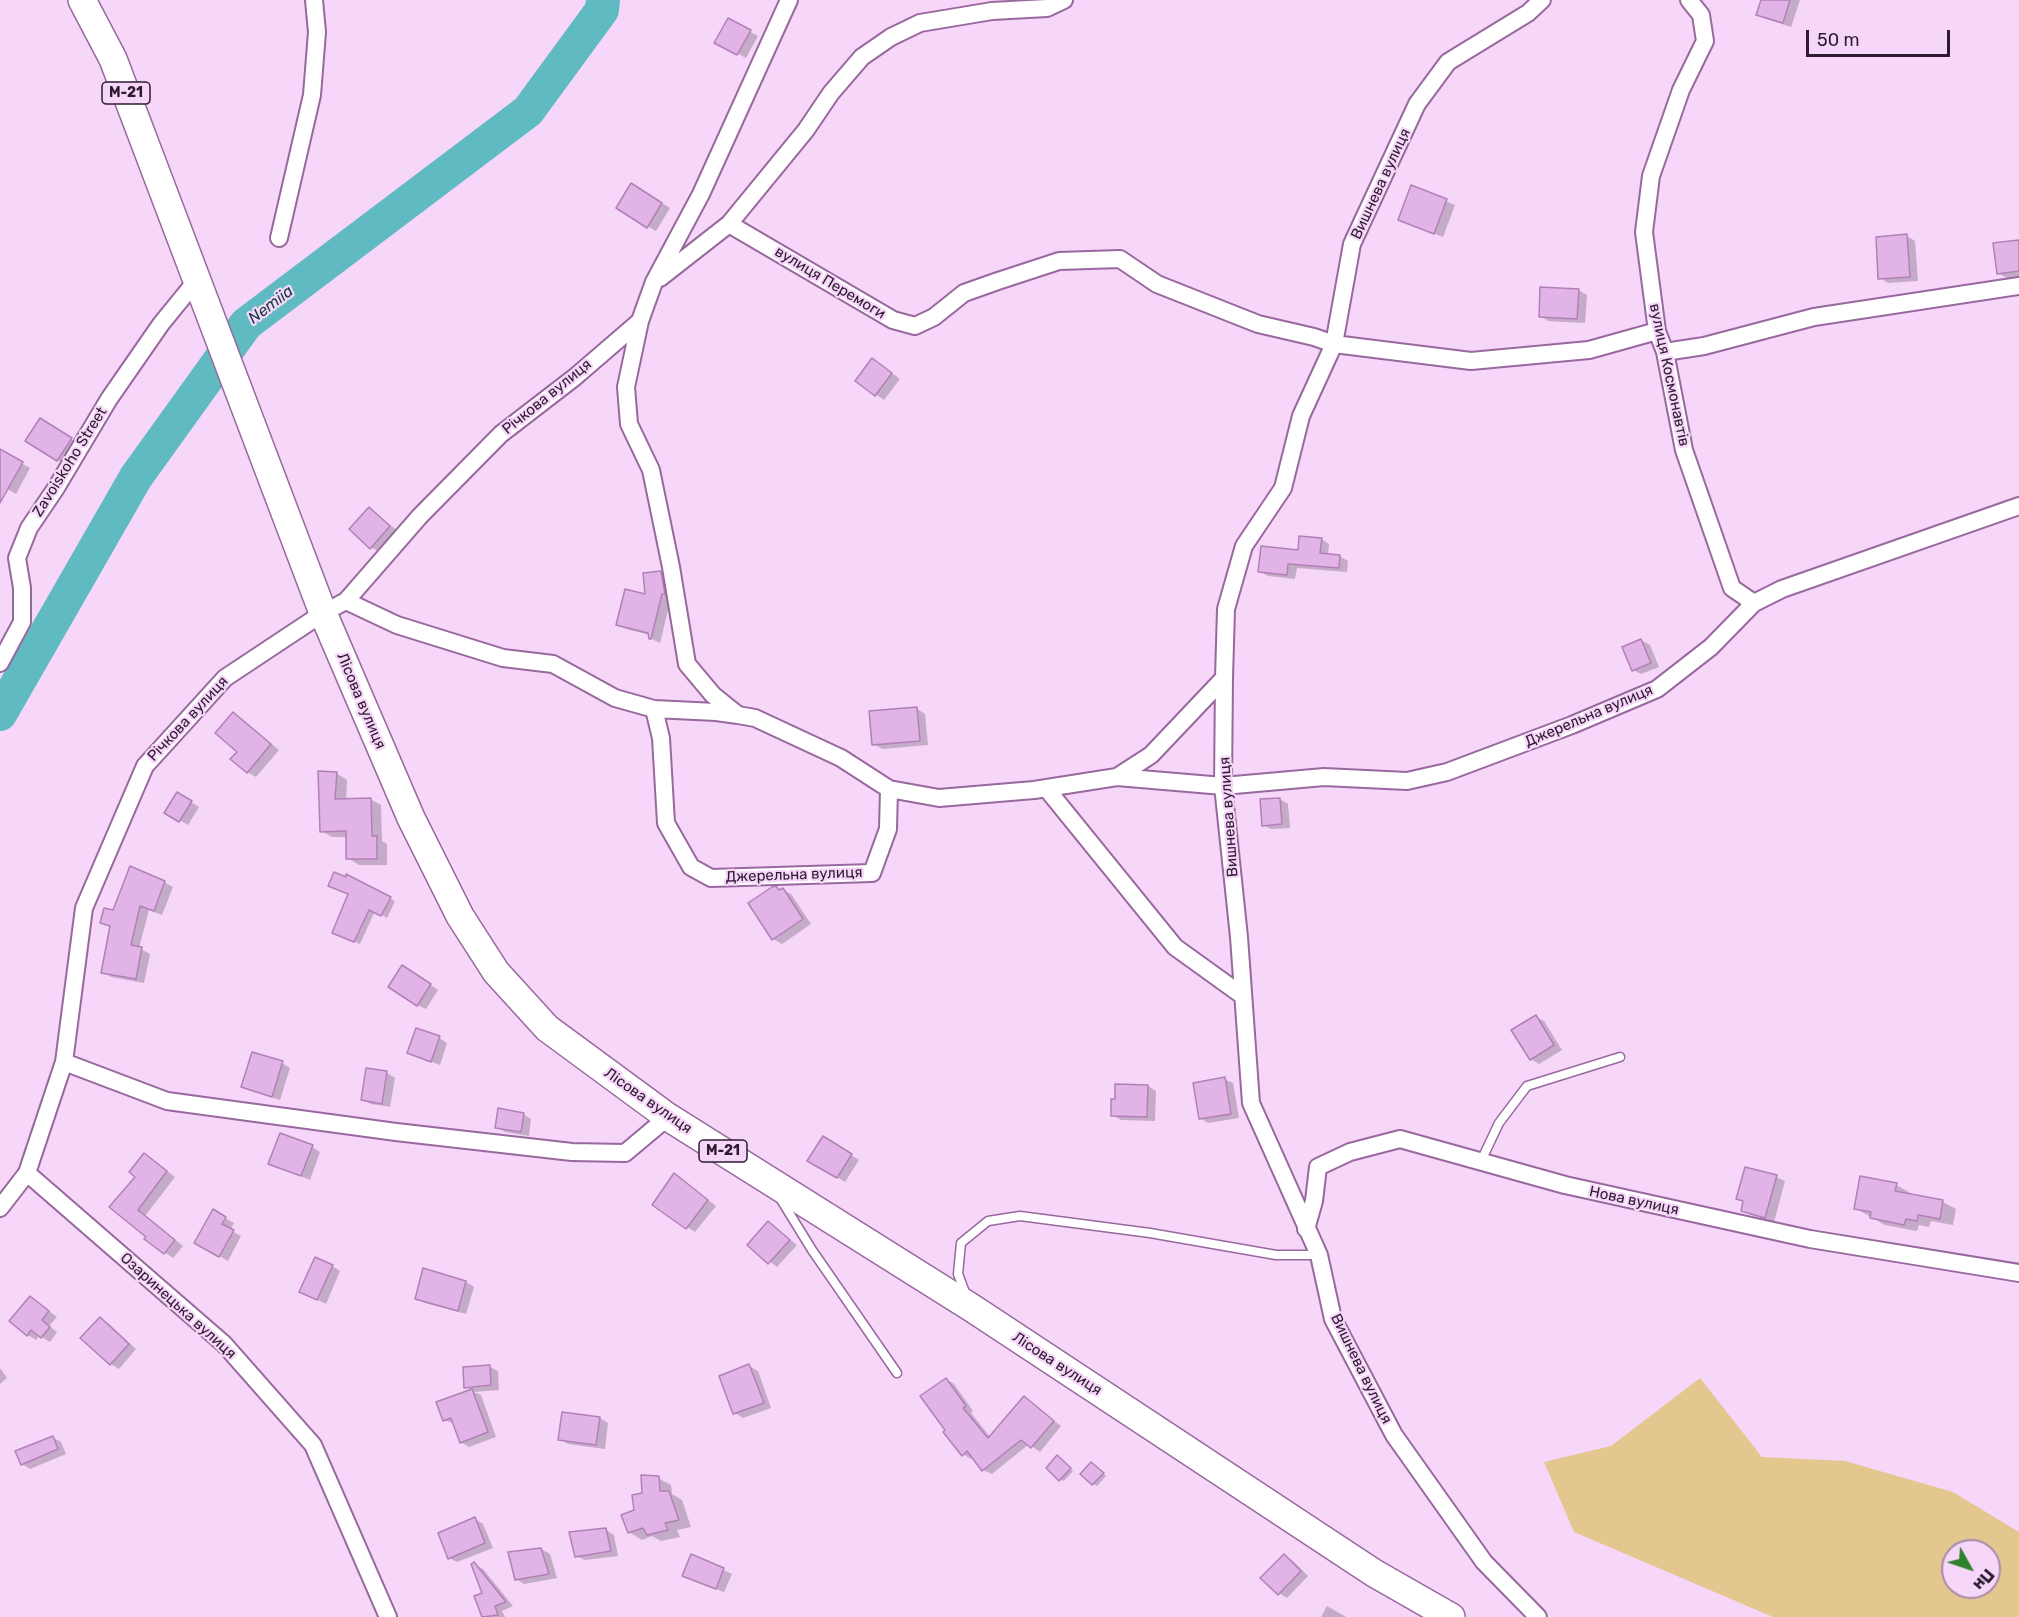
<!DOCTYPE html>
<meta charset="utf-8">
<style>
body{margin:0}
#map{position:relative;width:2019px;height:1617px;overflow:hidden;background:#f6d6f9;font-family:Rubik,sans-serif}
canvas{display:block}
.north{position:absolute;left:1941px;top:1539px;width:60px;height:60px;box-sizing:border-box;background:#f6d6f9;border:2px solid #a68ba9;border-radius:50%;rotate:130deg;font-size:16px;font-weight:700;line-height:24px;text-align:center;color:#2e1b30}
.north::after{content:'';display:block;margin:auto;width:21px;height:27px;background:#2d802c;clip-path:polygon(50% 0,100% 100%,50% 72%,0 100%)}
.scale{position:absolute;left:1806px;top:30px;width:144px;height:27px;box-sizing:border-box;border:3px solid #2e1b30;border-top:0;padding-left:8px;font-size:18px;line-height:21px;white-space:nowrap;color:#2e1b30;-webkit-text-stroke:4px #f6d6f9;paint-order:stroke}
</style>
<div id="map">
<canvas width="2019" height="1617"></canvas>
<div class="north">Пн</div>
<div class="scale">50 m</div>
</div>
<script>
const context = document.querySelector('canvas').getContext('2d');
context.lineJoin = 'round';
function paint(path, color) {
  context.fillStyle = color;
  context.fill(path, 'evenodd');
}
function trace(path, color, width, dash) {
  context.strokeStyle = color;
  context.lineWidth = width;
  context.lineCap = dash ? 'butt' : 'round';
  context.setLineDash(dash || []);
  context.stroke(path);
}
function drawText(font, color, halo, rows, align = 'center') {
  context.font = font + ' Rubik,sans-serif';
  context.lineWidth = 4.5;
  context.setLineDash([]);
  context.textBaseline = 'middle';
  context.strokeStyle = halo;
  context.fillStyle = color;
  for (const [text, x, y, turn = 0] of rows) {
    context.save();
    context.translate(x, y);
    context.rotate((+turn || 0) * Math.PI / 180);
    context.textAlign = isNaN(turn) ? turn : align;
    if (halo) context.strokeText(text, 0, 0);
    context.fillText(text, 0, 0);
    context.restore();
  }
}
paint(new Path2D(`
 M1700,1378L1762,1457L1845,1461L1953,1492L2019,1532V1617H1773L1574,1532L1544,1462L1611,1446ZM1953,1551H1989V1587H1953Z`), '#e4c78f');
paint(new Path2D(`
 M1763,0H1800L1791,27L1766,19L1758,14Z
 M728,20L758,36L746,58L716,42Z
 M632,185L670,208L656,231L618,208Z
 M1412,187L1455,205L1443,237L1399,219Z
 M1907,236L1915,241L1918,281L1888,283L1880,278Z
 M2019,241V276L2007,278L1998,273Z
 M1578,290L1587,295L1585,323L1548,321L1540,316Z
 M881,365L900,379L884,400L857,381Z
 M41,420L79,444L66,465L27,441Z
 M0,451L30,468L16,494L0,485Z
 M369,509L398,531L379,552L371,547Z
 M1321,539L1329,544L1328,555L1339,556L1348,561L1347,572L1297,568L1295,579L1268,576L1260,571Z
 M661,572L669,577L671,598L660,643L650,638V635L626,629L618,625L646,596Z
 M1641,640L1650,645L1659,667L1641,674L1633,670Z
 M917,709L925,714L928,745L882,749L874,744Z
 M234,713L279,750L256,777L247,772Z
 M336,773L347,780L346,800L370,799L381,805L382,841L387,844V865H359L348,858V837H332L322,831Z
 M177,794L199,807L188,825L166,812Z
 M1280,799L1288,804L1290,828L1271,829L1263,825Z
 M348,877L395,901L387,918L375,911L360,944L339,935L350,894Z
 M164,882L173,887L162,915L149,910L139,948L150,954L144,983L111,977L103,972L110,927L102,922L114,912Z
 M776,888L791,894L811,924L782,944L773,939Z
 M411,972L438,990L426,1009L417,1005Z
 M1536,1017L1544,1021L1562,1050L1539,1064L1531,1059Z
 M439,1038L447,1043L440,1065L409,1053Z
 M282,1063L290,1068L280,1100L251,1091L243,1087Z
 M367,1070L387,1073L395,1078L390,1107L371,1104L362,1100Z
 M1224,1079L1233,1083L1239,1118L1208,1123L1200,1118Z
 M1117,1085L1148,1086L1156,1091L1155,1121L1121,1120L1112,1115L1117,1101Z
 M523,1114L531,1119L529,1136L505,1132L497,1127Z
 M823,1138L859,1160L845,1182L810,1160Z
 M312,1147L320,1152L310,1180L270,1163Z
 M152,1160L175,1177L145,1216L183,1246L173,1258L146,1239L148,1236L112,1207Z
 M1776,1177L1785,1181L1774,1222L1751,1215L1743,1211L1745,1203L1738,1199Z
 M682,1180L716,1206L695,1232L654,1205Z
 M1896,1185L1909,1192L1908,1195L1943,1202L1956,1209L1953,1225L1931,1221L1929,1227L1919,1225L1917,1231L1885,1225L1855,1208Z
 M213,1211L234,1223L230,1230L241,1236L228,1261L196,1242Z
 M768,1222L797,1245L777,1267L749,1245Z
 M332,1266L340,1271L326,1304L301,1292Z
 M466,1282L474,1287L466,1314L425,1303L417,1298Z
 M30,1297L57,1317L49,1326L57,1332L50,1342L39,1335L36,1340L28,1335Z
 M100,1319L108,1323L136,1349L119,1369L111,1364Z
 M749,1366L758,1371L771,1408L743,1418L735,1413Z
 M490,1367L498,1371L499,1390L474,1392L481,1395L496,1437L469,1447L461,1442L455,1424L444,1420L472,1390L466,1387Z
 M0,1368L7,1378L0,1384Z
 M946,1379L954,1384L973,1411L971,1413L991,1438L1024,1397L1061,1426L1040,1452L1029,1444L992,1474L983,1470L973,1457L971,1459L963,1454L947,1430Z
 M563,1413L600,1418L608,1423L605,1449L568,1444L559,1439Z
 M52,1437L61,1442L66,1454L30,1469L22,1464Z
 M1061,1459L1073,1471L1064,1481L1060,1479Z
 M1095,1466L1106,1476L1097,1486L1093,1484Z
 M658,1478L671,1485L672,1494L682,1500L691,1527L677,1530L680,1537L661,1541L652,1536L642,1540L629,1532L636,1510L643,1495Z
 M475,1519L483,1524L493,1548L457,1562L449,1558Z
 M606,1530L614,1535L618,1556L585,1560L576,1556Z
 M541,1549L550,1554L557,1578L524,1584L516,1579Z
 M691,1556L732,1574L724,1592L692,1580Z
 M1284,1556L1292,1560L1308,1576L1287,1598L1279,1593Z
 M474,1564L483,1569L513,1606L502,1611L505,1617H483L476,1597L484,1594Z
 M1327,1606L1346,1617H1321Z`), '#0003');
trace(new Path2D(`
 M0,714L136,477L246,324L528,111L602,10L603,0`), '#60bac2', 34);
const building = new Path2D(`
 M1761,0H1790L1783,23L1756,15Z
 M728,18L751,30L737,55L714,43Z
 M631,183L662,203L647,228L616,208Z
 M1411,185L1447,199L1434,234L1398,220Z
 M1907,234L1910,277L1878,279L1876,237Z
 M2019,240V271L1997,274L1993,243Z
 M1540,287L1579,289L1577,319L1539,317Z
 M872,358L892,373L875,396L855,381Z
 M40,418L72,438L57,461L25,441Z
 M0,449L23,462L0,503Z
 M369,507L390,526L370,549L349,529Z
 M1299,536L1322,538L1320,553L1340,555L1339,568L1288,564L1287,575L1258,572L1261,546L1298,550Z
 M661,571L665,594H662L651,639H649L648,633L616,625L625,589L645,594L643,573Z
 M1641,639L1651,663L1632,671L1622,647Z
 M917,707L920,741L872,745L869,711Z
 M233,712L271,744L247,773L230,759L237,752L215,733Z
 M318,771L337,772L335,799L371,798L372,836H377V859H346V831L320,832Z
 M177,792L192,801L179,822L164,813Z
 M1280,798L1282,824L1262,826L1260,799Z
 M130,866L165,881L154,911L140,906L131,945L142,947L136,979L101,973L110,926L100,923L104,908L113,910Z
 M334,872L346,877V874L391,897L381,916L369,910L354,942L332,933L348,894L328,886Z
 M776,886L779,890L783,888L803,919L772,940L748,903L772,887Z
 M402,965L431,984L417,1006L388,987Z
 M1536,1015L1554,1045L1530,1060L1511,1030Z
 M416,1028L440,1036L431,1062L407,1053Z
 M252,1052L283,1061L272,1097L241,1087Z
 M366,1068L387,1071L382,1104L361,1100Z
 M1225,1077L1231,1114L1199,1119L1193,1083Z
 M1115,1084L1148,1085L1147,1117L1111,1116V1099H1115Z
 M498,1108L524,1113L521,1132L495,1128Z
 M280,1133L313,1145L301,1176L268,1164Z
 M823,1136L852,1154L837,1178L807,1161Z
 M144,1153L167,1171L138,1210L175,1240L164,1254L144,1239L146,1237L109,1207L135,1177L129,1172Z
 M1745,1167L1777,1175L1765,1218L1741,1211L1743,1201L1736,1199Z
 M674,1173L708,1200L686,1229L652,1205Z
 M1860,1176L1897,1183L1895,1191L1943,1200L1940,1219L1918,1215L1917,1221L1906,1219L1904,1225L1870,1218L1871,1212L1854,1209Z
 M213,1209L226,1217L222,1224L234,1230L219,1257L194,1243Z
 M768,1221L790,1240L768,1264L747,1245Z
 M315,1257L333,1265L317,1300L299,1292Z
 M423,1268L466,1281L458,1311L415,1299Z
 M30,1296L49,1311L42,1320L50,1327L41,1338L31,1330L27,1336L9,1321Z
 M100,1317L129,1344L110,1365L80,1338Z
 M749,1364L764,1403L733,1414L719,1376Z
 M490,1365L491,1385L464,1388L463,1367Z
 M946,1378L966,1406L963,1408L988,1438L1024,1396L1054,1421L1031,1448L1021,1440L982,1471L967,1451L962,1456L943,1432L945,1430L920,1396Z
 M472,1389L488,1432L460,1443L451,1418L443,1421L436,1402Z
 M562,1412L600,1417L596,1445L558,1440Z
 M53,1436L58,1449L21,1465L15,1451Z
 M1057,1455L1071,1468L1059,1481L1046,1468Z
 M1091,1462L1104,1473L1092,1485L1080,1474Z
 M641,1475L659,1476L660,1491H669L679,1520L665,1523L668,1530L647,1535L643,1528L628,1533L621,1515L634,1510L632,1495L642,1493Z
 M475,1517L485,1543L448,1559L438,1533Z
 M606,1528L611,1551L575,1557L569,1532Z
 M541,1548L549,1574L515,1580L508,1552Z
 M691,1554L724,1568L716,1589L682,1576Z
 M1284,1554L1301,1571L1278,1595L1260,1578Z
 M474,1562L506,1602L495,1606L498,1615L482,1617L474,1596L482,1593L471,1564Z`);
paint(building, '#e2b3e7');
trace(building, '#b180b7', 1.5);
const service = new Path2D(`
 M1481,1161L1499,1123L1527,1086L1620,1057
 M780,1198L812,1250L897,1373
 M966,1295L958,1274L961,1243L988,1221L1020,1216L1150,1233L1276,1255H1319`);
const minor = new Path2D(`
 M1689,0L1701,15L1705,41L1681,90L1651,176L1644,232L1657,331L1665,352L1684,450L1732,588L1754,603
 M729,224L893,320L915,326L934,317L964,293L998,281L1059,261L1120,259L1157,284L1258,324L1314,337L1334,344L1471,361L1589,350L1657,331
 M279,238L312,95L317,32L314,0
 M660,278L729,224L806,130L831,93L862,57L891,37L920,23L992,11L1047,8L1064,0
 M1665,352L1704,346L1814,317L2019,286
 M346,601L397,625L503,658L553,664L615,698L654,709
 M0,663L22,622V588L17,558L29,528L56,488L109,399L161,324L196,281
 M738,715L716,712L654,709L661,738L666,823L691,867L711,878L872,873L888,829L889,789L841,758L755,718L738,715L713,695L687,664L671,567L651,470L629,424L626,387L640,321L654,282L701,194L789,0
 M1117,777L1223,786L1324,777L1407,781L1447,772L1572,725L1657,689L1711,647L1754,603L1782,589L2019,506
 M1046,788L1175,947L1243,996
 M889,789L939,798L1034,790L1117,777L1151,755L1224,678
 M64,1062L167,1101L396,1132L572,1152L625,1153L668,1117
 M27,1173L224,1344L313,1445L388,1617
 M0,1208L27,1173L64,1062L84,908L145,766L225,678L323,613L346,601L420,516L501,434L575,377L640,321
 M1306,1229L1314,1201L1318,1167L1350,1152L1400,1139L1565,1185L1810,1239L2019,1273
 M1538,1617L1484,1562L1394,1435L1333,1319L1319,1255L1251,1103L1239,937L1223,786L1224,678L1226,609L1244,546L1283,488L1301,416L1334,344L1352,244L1417,104L1448,62L1528,13L1542,0`);
const trunk = new Path2D(`
 M82,0L113,59L323,613L411,818L460,916L496,972L547,1028L668,1117L972,1308L1374,1573L1451,1617`);
trace(service, '#98689e', 11);
trace(minor, '#98689e', 20);
trace(trunk, '#98689e', 30);
trace(service, '#fff', 8);
trace(minor, '#fff', 16);
trace(trunk, '#fff', 27);
for (const [x, y, w] of [
 [126,93,48],
 [723,1151,48]
]) {
  const box = new Path2D();
  box.roundRect(x - w / 2, y - 11, w, 22, 4.5);
  context.fillStyle = '#f6d6f9';
  context.fill(box);
  trace(box, '#2e1b30', 1.5);
}
drawText('bold 14px', '#2e1b30', null, [
 ["М-21",126,93],
 ["М-21",723,1151]
]);
drawText('15px', '#2e1b30', '#f6d6f9', [
 ["Вишнева вулиця",1381,184,-65],
 ["вулиця Перемоги",830,283,31],
 ["вулиця Космонавтів",1669,375,78],
 ["Річкова вулиця",547,397,-39],
 ["Zavoiskoho Street",70,462,-58],
 ["Лісова вулиця",361,701,67],
 ["Джерельна вулиця",1589,716,-23],
 ["Річкова вулиця",188,719,-47],
 ["Вишнева вулиця",1229,817,-94],
 ["Джерельна вулиця",794,875,-2],
 ["Лісова вулиця",648,1101,35],
 ["Нова вулиця",1634,1201,12],
 ["Озаринецька вулиця",178,1306,42],
 ["Лісова вулиця",1057,1364,33],
 ["Вишнева вулиця",1361,1369,64]
]);
drawText('italic 16px', '#154044', '#f6d6f9', [
 ["Nemiia",271,305,-37]
]);
</script>
